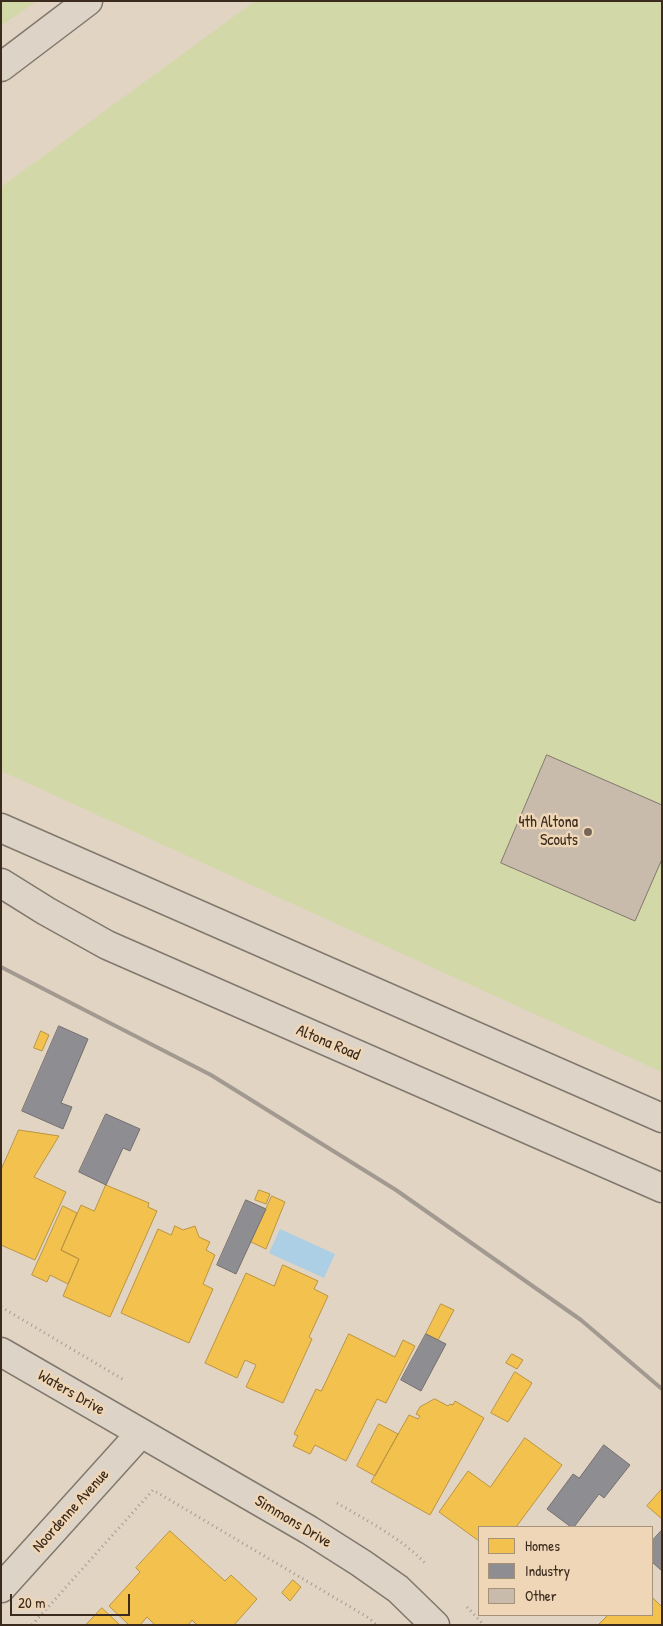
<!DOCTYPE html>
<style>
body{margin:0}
#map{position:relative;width:663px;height:1626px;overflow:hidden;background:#e1d4c3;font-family:"Patrick Hand",sans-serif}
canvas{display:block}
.frame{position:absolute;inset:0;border:2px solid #3b2a1e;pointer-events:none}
.legend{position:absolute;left:478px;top:1526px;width:175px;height:90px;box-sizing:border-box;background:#eed6b6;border:1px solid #a69179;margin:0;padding:6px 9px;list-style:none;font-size:15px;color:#3b2a1e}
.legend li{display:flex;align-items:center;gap:10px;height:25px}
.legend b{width:25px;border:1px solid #a69179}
.scale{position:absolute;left:10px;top:1594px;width:120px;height:22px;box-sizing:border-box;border:2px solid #3b2a1e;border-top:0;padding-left:6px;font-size:15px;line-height:18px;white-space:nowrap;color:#3b2a1e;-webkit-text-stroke:4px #eed6b6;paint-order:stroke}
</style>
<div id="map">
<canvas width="663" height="1626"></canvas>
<div class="frame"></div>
<ul class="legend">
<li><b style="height:14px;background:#f2c14e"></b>Homes</li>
<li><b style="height:14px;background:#8d8d92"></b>Industry</li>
<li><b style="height:14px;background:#c9bbac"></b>Other</li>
</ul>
<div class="scale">20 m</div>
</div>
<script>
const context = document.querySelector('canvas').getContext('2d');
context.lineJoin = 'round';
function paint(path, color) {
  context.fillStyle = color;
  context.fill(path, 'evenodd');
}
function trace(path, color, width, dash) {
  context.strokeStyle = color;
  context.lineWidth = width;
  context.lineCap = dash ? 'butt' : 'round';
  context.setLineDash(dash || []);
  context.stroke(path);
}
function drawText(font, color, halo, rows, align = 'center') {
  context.font = font + ' "Patrick Hand",sans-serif';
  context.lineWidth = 5;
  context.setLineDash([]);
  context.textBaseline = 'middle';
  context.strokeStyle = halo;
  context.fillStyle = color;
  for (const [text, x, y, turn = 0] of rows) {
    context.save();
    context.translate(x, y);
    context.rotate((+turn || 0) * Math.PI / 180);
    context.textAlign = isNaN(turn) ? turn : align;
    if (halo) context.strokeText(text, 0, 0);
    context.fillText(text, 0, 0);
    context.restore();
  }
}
paint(new Path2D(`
 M1,1H37L1,26Z
 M255,1H662V1072L1,771V187Z`), '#d2d8a8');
paint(new Path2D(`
 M280,1229L335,1254L324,1278L269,1253Z`), '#accfe6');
const homes = new Path2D(`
 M41,1031L49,1035L42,1051L34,1048Z
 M19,1130L59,1136L34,1177L66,1192L35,1260L1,1245V1170Z
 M106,1185L149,1203L148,1207L157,1211L110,1317L63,1296L79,1259L61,1250L81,1205L94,1211Z
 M259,1190L270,1194L266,1204L255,1200Z
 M272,1196L285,1202L266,1249L251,1242Z
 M63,1206L77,1213L61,1250L79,1259L68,1284L50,1275L47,1282L32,1275Z
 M175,1226L183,1230L195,1226L199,1237L210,1242L206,1250L215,1255L203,1284L213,1289L189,1343L121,1313L158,1229L171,1235Z
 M283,1265L318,1281L314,1289L328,1296L309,1337L312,1339L283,1403L246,1387L256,1365L245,1360L237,1378L205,1363L246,1273L274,1286Z
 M441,1304L454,1310L438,1340L426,1334Z
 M349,1334L395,1357L403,1340L415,1346L386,1403L377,1399L346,1461L315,1445L310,1454L293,1446L298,1436L294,1434L316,1389L321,1391Z
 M512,1354L523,1360L517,1369L506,1363Z
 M515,1372L532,1383L508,1422L491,1413Z
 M435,1399L448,1406L450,1404L453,1405L455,1401L484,1418L430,1515L371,1482L409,1415L418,1419L420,1416L416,1414L420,1407Z
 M379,1424L398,1434L375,1476L357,1466Z
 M525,1438L562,1465L516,1527H479V1541L439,1512L468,1471L490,1487Z
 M662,1489V1519L647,1506Z
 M170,1531L225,1581L231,1575L257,1599L234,1625H197L192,1620L188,1625H155L147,1617L140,1625H129L109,1606L140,1572L136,1568Z
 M293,1580L301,1587L290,1601L282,1593Z
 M652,1597L662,1607V1625H598L608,1615H652Z
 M102,1608L120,1625H86Z`);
paint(homes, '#f2c14e');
trace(homes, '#bb9440', 1);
const industry = new Path2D(`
 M59,1026L88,1039L61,1103L72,1107L63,1129L22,1111Z
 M106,1114L140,1129L130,1151L123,1148L106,1185L79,1172Z
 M246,1200L266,1209L236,1274L217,1265Z
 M426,1334L446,1344L421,1391L401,1380Z
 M604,1445L630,1465L604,1498L599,1494L574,1527H571L547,1509L573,1474L579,1478Z
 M662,1530V1571L652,1562V1541Z`);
paint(industry, '#8d8d92');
trace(industry, '#746f6f', 1);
const building = new Path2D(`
 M547,755L662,805V859L635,921L501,863Z`);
paint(building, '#c9bbac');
trace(building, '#81786d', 1);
const minor = new Path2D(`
 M1,67L88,1
 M1,828L662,1118
 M1,883L46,911L107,945L662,1188
 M1,1352L309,1530L361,1563L398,1589L435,1625
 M1,1588L141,1433`);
trace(minor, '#81786d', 31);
trace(new Path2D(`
 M1,1307L124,1380
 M337,1503C366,1520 401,1538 425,1563
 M467,1607L484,1625
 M32,1625L153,1490L369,1618L376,1625`), '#a29a91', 3, [1, 4]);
trace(minor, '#ddd3c7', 28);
trace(new Path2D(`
 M1,967L211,1075L396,1190L581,1320L662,1389`), '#a29a91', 4);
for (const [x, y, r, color] of [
 [588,832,5,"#756658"]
]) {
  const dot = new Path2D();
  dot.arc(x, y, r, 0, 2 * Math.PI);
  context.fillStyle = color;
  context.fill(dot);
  trace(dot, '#eed6b6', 2);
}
drawText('16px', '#3b2a1e', '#eed6b6', [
 ["4th Altona",578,823],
 ["Scouts",578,841]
], 'right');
drawText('16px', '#3b2a1e', '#eed6b6', [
 ["Altona Road",328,1043,23],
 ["Waters Drive",71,1393,30],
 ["Noordenne Avenue",71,1511,-48],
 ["Simmons Drive",293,1522,31]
]);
</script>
